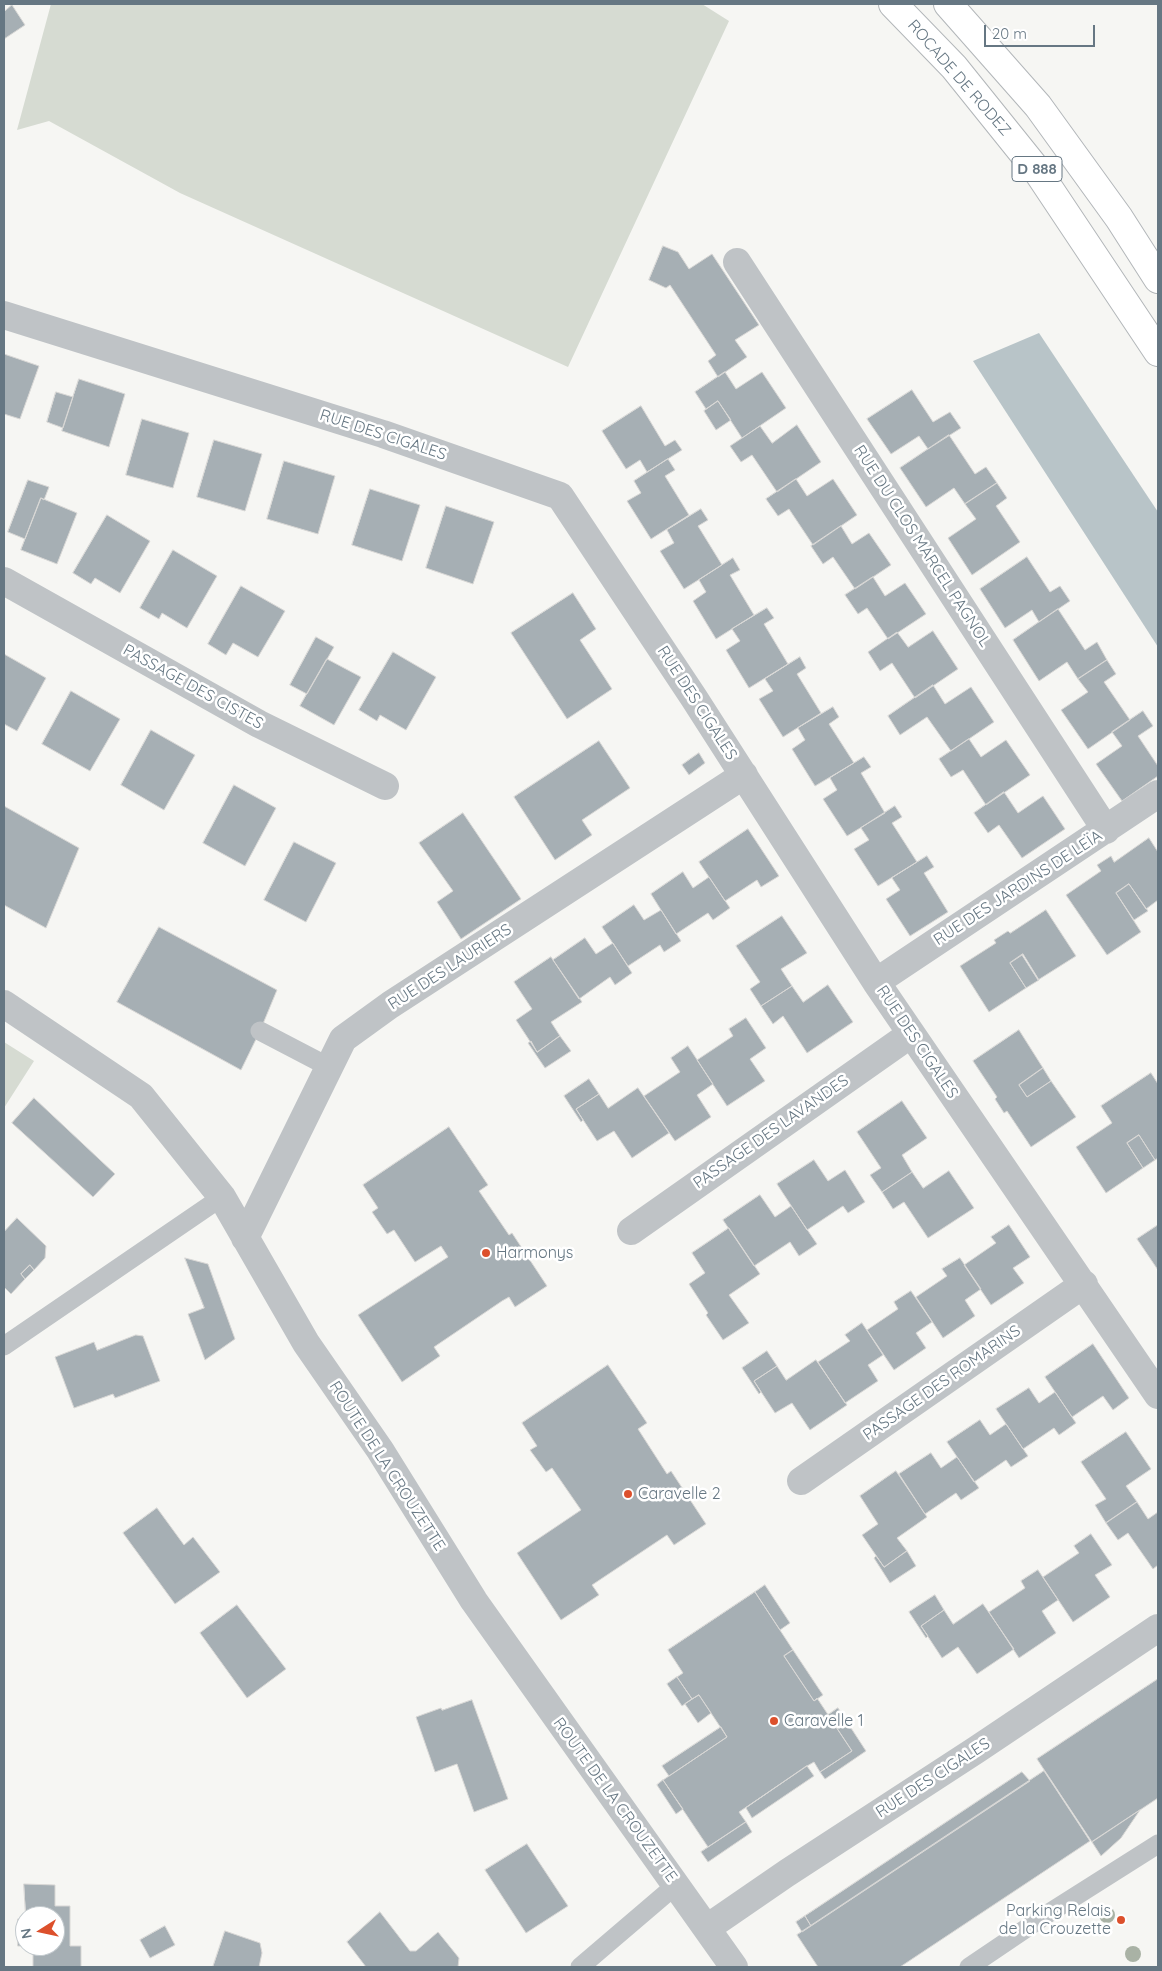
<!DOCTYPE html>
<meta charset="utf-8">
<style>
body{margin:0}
#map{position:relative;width:1162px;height:1971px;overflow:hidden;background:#f6f6f3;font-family:Quicksand,sans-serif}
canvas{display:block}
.frame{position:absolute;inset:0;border:5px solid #667783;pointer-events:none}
.north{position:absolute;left:15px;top:1906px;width:50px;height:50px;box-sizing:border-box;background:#fff;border:1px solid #c2c9cd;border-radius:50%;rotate:260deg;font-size:14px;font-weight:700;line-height:20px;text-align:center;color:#667783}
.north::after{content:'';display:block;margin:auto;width:18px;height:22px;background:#dc502c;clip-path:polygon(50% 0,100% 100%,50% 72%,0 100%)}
.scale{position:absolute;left:984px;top:25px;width:111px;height:22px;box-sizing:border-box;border:2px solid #667783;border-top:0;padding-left:6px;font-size:15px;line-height:18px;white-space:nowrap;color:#667783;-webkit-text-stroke:4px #fff;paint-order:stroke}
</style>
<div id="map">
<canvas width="1162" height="1971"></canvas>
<div class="frame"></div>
<div class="north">N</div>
<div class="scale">20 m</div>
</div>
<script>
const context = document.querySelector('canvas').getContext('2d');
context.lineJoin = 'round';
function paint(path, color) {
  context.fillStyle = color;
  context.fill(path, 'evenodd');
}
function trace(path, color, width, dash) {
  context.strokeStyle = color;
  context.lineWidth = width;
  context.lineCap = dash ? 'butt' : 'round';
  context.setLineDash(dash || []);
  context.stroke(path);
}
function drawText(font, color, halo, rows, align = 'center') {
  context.font = font + ' Quicksand,sans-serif';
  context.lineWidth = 5;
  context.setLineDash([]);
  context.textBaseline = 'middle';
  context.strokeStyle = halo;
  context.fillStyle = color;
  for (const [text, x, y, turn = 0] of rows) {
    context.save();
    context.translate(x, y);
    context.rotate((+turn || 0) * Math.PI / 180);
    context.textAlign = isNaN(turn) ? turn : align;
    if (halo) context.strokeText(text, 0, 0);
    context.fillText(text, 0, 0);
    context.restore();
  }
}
paint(new Path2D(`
 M51,4H702L729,21L568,367L180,193L49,121L17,130Z
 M4,1042L34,1061L4,1108Z`), '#d6dbd2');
paint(new Path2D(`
 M1039,333L1158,512V647L973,361Z`), '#b8c4c8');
const building = new Path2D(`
 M12,5L25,25L4,39V12Z
 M663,246L678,252L689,269L712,254L759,325L735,340L747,357L718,377L708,361L716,355L670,285L666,288L649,280Z
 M4,354L39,366L20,419L4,414Z
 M725,372L736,389L762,372L786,408L742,438L718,401L706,409L695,392Z
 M79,379L125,394L109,447L62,431Z
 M912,390L933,422L950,412L961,428L928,449L919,436L891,454L867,419Z
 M56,392L73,397L63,428L47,422Z
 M718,401L731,420L716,430L704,411Z
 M641,406L665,446L675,440L682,450L647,472L640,460L626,469L602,431Z
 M142,419L189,433L173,488L126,475Z
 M797,425L821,462L777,492L752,455L741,462L730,446L760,426L772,443Z
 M949,435L975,474L986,467L997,483L965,504L954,488L926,507L900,468Z
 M214,440L262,454L245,511L197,497Z
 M668,459L675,470L665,476L689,515L651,539L627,501L641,493L634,481Z
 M284,461L335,476L318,534L267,519Z
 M796,479L807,496L833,479L857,515L813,545L789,509L778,516L766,499Z
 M28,480L49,487L44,500L41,498L25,539L8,532Z
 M997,483L1007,498L996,506L1020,542L972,575L948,538L976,519L965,504Z
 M370,489L420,505L402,561L352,545Z
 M41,498L77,513L57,564L21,550Z
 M446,506L494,522L473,584L426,568Z
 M701,509L708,520L698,526L722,565L684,589L660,551L674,543L667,530Z
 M107,515L150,541L120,593L95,578L91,584L73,573Z
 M841,526L852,544L869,533L891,565L855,589L833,557L823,564L811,546Z
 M173,550L217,576L187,628L162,613L159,619L140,608Z
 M1027,557L1050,592L1060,586L1070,601L1039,622L1032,610L1005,628L980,589Z
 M733,558L740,570L730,575L754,615L716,639L693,601L706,592L699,580Z
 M873,577L885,596L905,583L926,614L888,639L867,608L858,614L845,595Z
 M241,586L285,611L258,657L233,643L226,655L208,644Z
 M573,593L596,629L580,640L612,689L567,719L511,633Z
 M767,608L774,618L764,624L788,664L749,688L726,650L740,641L732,629Z
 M1058,609L1085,650L1097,642L1107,660L1078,679L1067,662L1039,681L1013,640Z
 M933,631L958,669L915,698L892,663L880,671L868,652L897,632L908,647Z
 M316,637L334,647L307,694L290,685Z
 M393,652L436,677L406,730L380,715L377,721L359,710Z
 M4,654L46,678L17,731L4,724Z
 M800,657L806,668L797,674L821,713L783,737L759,699L773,691L765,679Z
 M327,659L361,677L334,725L300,706Z
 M1107,660L1116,674L1104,682L1130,720L1088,749L1061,710L1088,692L1078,679Z
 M933,685L945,704L971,687L994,722L951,751L927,717L900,735L888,716Z
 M71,691L120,719L90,771L42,744Z
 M833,707L839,717L829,724L854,763L815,786L792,749L805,740L798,728Z
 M1143,711L1153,726L1138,736L1158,766V776L1122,801L1096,764L1122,746L1112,732Z
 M151,730L195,755L164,810L121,785Z
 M969,739L981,757L1006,740L1030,775L986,805L963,770L951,777L939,759Z
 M599,741L630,788L582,820L592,835L555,860L514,797Z
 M699,753L705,763L689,775L682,765Z
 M864,757L871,767L861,773L885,813L847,836L823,799L837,790L830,778Z
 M234,785L276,808L245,866L203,843Z
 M1004,792L1018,813L1043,796L1065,829L1022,858L999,825L988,833L974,813Z
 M4,806L79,848L46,928L4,905Z
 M895,806L902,817L892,823L917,862L878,886L854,849L869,840L861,828Z
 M463,813L521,899L461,939L437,902L453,891L419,843Z
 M748,829L779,876L761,887L757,880L725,901L699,862Z
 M1149,838L1158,852V900L1146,909L1129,884L1116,893L1141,932L1107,955L1066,895L1101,871L1097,865L1111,856L1114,862Z
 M294,842L336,863L306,922L264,900Z
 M927,856L934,867L924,873L948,912L910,936L886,899L900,890L892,878Z
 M683,872L693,888L709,877L730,908L713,920L708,913L676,934L651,894Z
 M1129,884L1148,911L1134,920L1116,893Z
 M634,905L644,920L661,910L681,941L664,952L660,945L628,966L602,927Z
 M1046,910L1076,956L1038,980L1022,955L1010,963L1026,988L989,1012L960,966L996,943L994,940L1008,931L1010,933Z
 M782,916L807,953L781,969L792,986L761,1006L750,989L760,982L736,946Z
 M159,927L277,990L260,1031L241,1070L117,1002Z
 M585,938L596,954L613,943L632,973L615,985L610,977L579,999L553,960Z
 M1023,954L1039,980L1026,988L1010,963Z
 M551,957L582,1002L551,1022L560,1036L537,1052L516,1020L532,1009L514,982Z
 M828,985L853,1022L807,1053L783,1016L773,1024L761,1006L792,986L803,1002Z
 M746,1018L766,1048L750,1059L765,1081L727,1106L697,1060L733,1036L729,1029Z
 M1019,1030L1043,1068L1019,1085L1027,1097L1051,1081L1076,1117L1031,1147L1007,1111L1004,1113L995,1099L997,1097L973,1061Z
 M560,1036L571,1051L545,1068L528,1043L531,1041L537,1052Z
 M688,1046L713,1084L697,1095L711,1117L675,1141L644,1096L680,1072L671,1058Z
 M1043,1068L1051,1081L1027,1097L1019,1085Z
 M1151,1073L1158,1084V1158L1155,1160L1139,1135L1127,1143L1143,1168L1106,1193L1076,1147L1112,1123L1101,1106Z
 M589,1079L599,1094L576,1109L583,1120L581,1122L564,1096Z
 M638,1088L669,1133L632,1158L614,1131L597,1141L576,1109L599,1094L608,1108Z
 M34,1098L115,1174L93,1197L12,1123Z
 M902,1101L927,1138L902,1155L912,1172L882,1192L870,1175L881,1168L857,1132Z
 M449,1127L488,1185L479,1191L509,1235L512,1233L547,1286L515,1307L509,1297L502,1301L434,1347L440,1356L402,1382L358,1315L448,1257L441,1246L415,1262L394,1230L387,1234L372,1212L378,1208L363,1185Z
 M1139,1135L1155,1160L1143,1168L1127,1143Z
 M814,1160L828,1181L845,1170L865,1202L848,1213L843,1206L807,1230L777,1184Z
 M949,1171L974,1208L928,1238L904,1202L893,1209L882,1192L912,1172L923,1188Z
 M760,1195L775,1217L791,1206L817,1244L799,1256L790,1242L754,1266L723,1220Z
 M17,1218L46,1246L45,1258L34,1270L30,1265L21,1274L25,1279L11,1294L4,1287V1232Z
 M1009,1225L1030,1257L1013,1268L1024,1283L991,1305L964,1265L996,1243L991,1237Z
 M1158,1225V1270L1137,1239Z
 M729,1228L760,1274L729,1295L749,1323L723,1340L706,1315L708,1313L689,1284L705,1273L692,1253Z
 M185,1258L208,1264L235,1339L205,1360L188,1314L204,1308Z
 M960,1258L981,1289L965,1300L975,1316L943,1338L916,1297L947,1276L942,1269Z
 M30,1265L34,1270L25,1279L21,1274Z
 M911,1291L932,1322L916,1333L926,1348L894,1370L867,1330L898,1309L894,1302Z
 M862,1323L883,1355L868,1365L878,1381L845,1403L818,1362L850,1341L845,1335Z
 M136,1335L143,1336L160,1381L115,1398L113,1394L74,1408L55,1357L94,1342L97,1350Z
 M1093,1344L1129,1398L1113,1410L1103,1396L1072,1417L1045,1377Z
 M767,1351L777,1366L754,1381L761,1392L759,1394L742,1368Z
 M816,1360L847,1405L810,1430L792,1403L775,1413L754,1381L777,1366L786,1380Z
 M608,1365L647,1423L638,1429L667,1474L671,1471L706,1524L674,1545L667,1535L592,1585L599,1595L561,1620L517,1553L581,1510L552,1468L546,1472L530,1450L537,1446L522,1423Z
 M1029,1388L1039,1403L1055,1392L1076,1423L1059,1435L1054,1428L1023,1449L996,1409Z
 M980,1420L990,1435L1006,1424L1028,1456L1011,1467L1006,1460L974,1482L947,1442Z
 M1126,1432L1151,1469L1126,1486L1137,1502L1106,1523L1095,1505L1106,1499L1081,1462Z
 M931,1453L941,1468L957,1457L979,1488L961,1500L956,1493L925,1514L899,1474Z
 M896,1471L927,1517L897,1538L907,1551L884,1567L862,1535L878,1524L860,1496Z
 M1137,1502L1148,1519L1158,1512V1565L1153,1569L1128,1533L1118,1540L1106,1523Z
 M157,1508L184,1545L193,1537L220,1572L175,1604L123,1533Z
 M1091,1534L1112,1565L1095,1575L1110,1597L1073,1622L1043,1577L1079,1553L1074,1546Z
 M907,1551L916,1566L890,1583L874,1558L876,1556L884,1567Z
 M1038,1570L1058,1600L1042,1611L1056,1633L1019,1658L989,1612L1025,1588L1021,1581Z
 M765,1585L790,1623L780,1630L755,1592Z
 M755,1592L793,1650L784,1656L814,1701L817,1698L852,1751L820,1772L814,1762L807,1766L739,1812L746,1822L708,1847L663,1780L727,1737L699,1695L692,1699L677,1677L683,1673L668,1650Z
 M935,1595L944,1610L921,1626L928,1636L926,1638L909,1612Z
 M983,1604L1014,1649L977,1674L958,1647L942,1658L921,1626L944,1610L953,1624Z
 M237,1605L286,1669L247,1698L200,1633Z
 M793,1650L823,1695L814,1701L784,1656Z
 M677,1677L692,1699L682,1706L667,1684Z
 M1158,1679V1798L1092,1842L1037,1759Z
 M699,1695L711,1713L698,1723L685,1704Z
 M472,1700L508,1799L474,1812L457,1764L435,1772L416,1717L441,1708L442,1710Z
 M838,1708L866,1751L825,1779L820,1772L852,1751L828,1715Z
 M721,1727L727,1737L669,1776L662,1766Z
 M807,1766L814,1776L752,1818L746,1808Z
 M1044,1771L1090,1841L900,1967H818L797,1935Z
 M1022,1772L1030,1781L811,1926L805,1916Z
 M663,1780L683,1809L676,1814L657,1785Z
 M1140,1810L1121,1838L1101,1856L1092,1842Z
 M746,1822L752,1832L708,1862L701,1852Z
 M527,1844L568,1906L526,1933L485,1870Z
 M24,1884L55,1885V1906H70V1946H81V1967H33V1946H55V1916H26Z
 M380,1912L410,1951H416L438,1932L459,1958L458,1967H366L347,1942Z
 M805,1916L811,1926L802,1932L796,1922Z
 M18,1919H25V1946H18Z
 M165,1926L175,1945L150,1958L140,1940Z
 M225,1931L260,1943L262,1953L259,1967H213Z`);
paint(building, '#a6afb4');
trace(building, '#d8d7d5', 1);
const trunk = new Path2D(`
 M893,4L954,67L1036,169L1158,352
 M948,4L1038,106L1119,218L1158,279`);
trace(trunk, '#b2b6b9', 30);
trace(new Path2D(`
 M260,1031L329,1067
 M4,1346L222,1197
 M580,1967L676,1885
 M969,1967L1049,1913L1158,1844`), '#bfc3c6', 19);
trace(new Path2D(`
 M737,262L1106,830
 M4,315L383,434L560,496L694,698L876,982L1158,1395
 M4,581L259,724L385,786
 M876,982L1158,794
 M4,1004L141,1096L222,1197L306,1343L380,1450L474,1601L734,1967
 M631,1231L911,1034
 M245,1238L343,1039L390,1005L744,775
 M801,1481L1084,1284
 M707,1928L787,1873L976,1750L1158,1628`), '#bfc3c6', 28);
trace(trunk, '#fff', 28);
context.fillStyle = '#a9b2a5';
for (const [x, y] of [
 [1107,1915],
 [1133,1954]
]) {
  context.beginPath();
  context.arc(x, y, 8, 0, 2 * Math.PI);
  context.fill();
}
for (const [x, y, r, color] of [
 [486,1253,5,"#dc502c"],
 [628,1494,5,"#dc502c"],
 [774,1721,5,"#dc502c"],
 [1121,1920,5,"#dc502c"]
]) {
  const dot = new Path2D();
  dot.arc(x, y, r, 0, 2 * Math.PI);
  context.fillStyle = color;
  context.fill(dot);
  trace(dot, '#fff', 2);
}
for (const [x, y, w] of [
 [1037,169,50]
]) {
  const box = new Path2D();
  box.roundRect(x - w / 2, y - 12.5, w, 25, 4);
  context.fillStyle = '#fff';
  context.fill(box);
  trace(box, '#667783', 1);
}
drawText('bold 15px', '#667783', null, [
 ["D 888",1037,169]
]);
drawText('16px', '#667783', '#fff', [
 ["ROCADE DE RODEZ",959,78,49],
 ["RUE DES CIGALES",383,435,18],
 ["RUE DU CLOS MARCEL PAGNOL",922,546,57],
 ["PASSAGE DES CISTES",193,687,29],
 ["RUE DES CIGALES",697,703,57],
 ["RUE DES JARDINS DE LEÏA",1018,888,-33],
 ["RUE DES LAURIERS",450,967,-33],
 ["RUE DES CIGALES",917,1042,56],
 ["PASSAGE DES LAVANDES",771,1132,-35],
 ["PASSAGE DES ROMARINS",942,1383,-35],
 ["ROUTE DE LA CROUZETTE",387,1466,57],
 ["RUE DES CIGALES",933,1778,-33],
 ["ROUTE DE LA CROUZETTE",615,1800,54]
]);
drawText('16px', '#667783', '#fff', [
 ["Harmonys",496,1253],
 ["Caravelle 2",638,1494],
 ["Caravelle 1",784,1721],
 ["Parking Relais",1111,1911,"right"],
 ["de la Crouzette",1111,1929,"right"]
], 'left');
</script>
